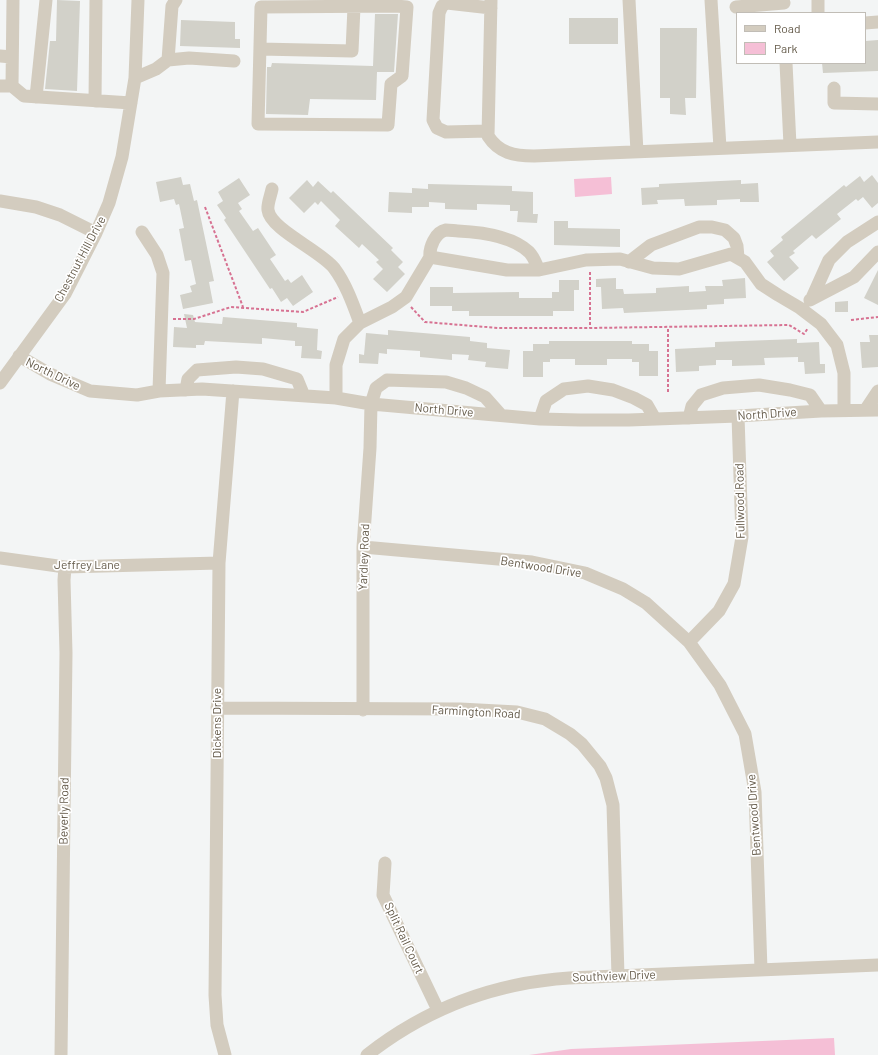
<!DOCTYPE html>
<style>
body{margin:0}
#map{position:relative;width:878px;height:1055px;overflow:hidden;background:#f3f5f5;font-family:Barlow,sans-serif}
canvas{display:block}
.legend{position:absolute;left:736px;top:12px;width:130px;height:52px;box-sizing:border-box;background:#fff;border:1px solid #c1bdb6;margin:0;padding:5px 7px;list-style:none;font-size:12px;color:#635948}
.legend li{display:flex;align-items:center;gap:8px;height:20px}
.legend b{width:20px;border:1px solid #c1bdb6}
</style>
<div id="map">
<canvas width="878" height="1055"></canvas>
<ul class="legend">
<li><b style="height:5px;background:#d3ccbf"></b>Road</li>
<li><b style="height:11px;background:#f5bfd6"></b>Park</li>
</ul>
</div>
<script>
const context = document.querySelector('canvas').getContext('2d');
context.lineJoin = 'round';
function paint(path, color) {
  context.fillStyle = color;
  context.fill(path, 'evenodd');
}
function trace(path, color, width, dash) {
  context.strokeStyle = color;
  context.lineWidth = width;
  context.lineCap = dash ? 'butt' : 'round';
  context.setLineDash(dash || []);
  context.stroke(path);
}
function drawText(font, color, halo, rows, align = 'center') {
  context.font = font + ' Barlow,sans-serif';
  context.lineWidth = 3.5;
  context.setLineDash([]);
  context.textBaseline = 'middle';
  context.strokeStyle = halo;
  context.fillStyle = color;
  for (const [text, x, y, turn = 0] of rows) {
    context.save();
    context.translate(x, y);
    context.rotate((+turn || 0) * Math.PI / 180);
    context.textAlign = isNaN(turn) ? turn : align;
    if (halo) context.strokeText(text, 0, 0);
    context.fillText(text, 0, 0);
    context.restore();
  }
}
paint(new Path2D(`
 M611,177L612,194L575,197L574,179Z
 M834,1038L835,1055H529L571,1049Z`), '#f5bfd6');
paint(new Path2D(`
 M57,0L80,1L77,91L45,89L50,41H56Z
 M375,14H398L394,72H377L376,100L310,99L308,115L266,114L267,67H271L272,63L373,66Z
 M569,18H618V44H569Z
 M181,20L235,22V39H240V48L180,46Z
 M660,28H697L696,98H685L686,115L670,114V98H660Z
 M878,40V71L823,73L822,63H865V41Z
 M872,175L878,183V203L872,208L863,197L858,201L856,199L837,214L841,219L816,239L812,235L793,251L795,253L789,257L799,268L784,281L767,262L774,256L770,251L783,240L781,237L844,185L846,187L860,176L864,182Z
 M181,177L183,185L190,184L194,201L197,200L214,281L209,282L213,303L183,309L180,295L192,292L190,286L196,284L191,260L185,261L179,229L184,228L179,204L176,205L174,199L160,202L156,182Z
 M239,178L250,195L238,203L242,209L239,211L253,231L258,228L276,255L270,259L285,281L288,279L291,283L302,275L313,292L293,306L287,298L281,302L272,288L270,289L224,220L226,218L217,205L223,201L218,192Z
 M307,180L313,187L318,181L331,193L333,191L393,248L391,250L403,262L398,267L405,274L387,292L373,279L383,269L376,262L379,260L362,244L359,248L335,226L340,220L321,201L318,205L315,202L304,213L289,198Z
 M741,180V184L758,183L759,202H740V199L717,200V205L685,206L684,199L657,200L658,204L642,205L641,188L659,187V184Z
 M428,184L512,186V191L533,192V214H538L537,223L517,222L518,211H510V205L477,204V210L445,209V203L429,202V207H412V213L388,212L389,192L412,193V188L428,189Z
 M554,221H568V228L620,229V247L554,245Z
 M878,270V305L864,298Z
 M616,278V289H623L624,294L656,293V288L689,286V292L706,291L705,286H723L722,280L745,278L746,298L724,299V304L707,305V309L624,313L623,308L602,309L601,287H596V279Z
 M559,280H579V290H574V311H553V316H469V311H452V306H430V287H453V293L519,292V298H552V292H559Z
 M848,301V312H835V302Z
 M184,314L193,315L195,322L222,324L223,317L297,323V327L318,329L317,350L322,351L321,359L301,358L302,346H295V341L262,338V344L205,341L204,345H196V348L173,347L174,327L187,328Z
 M388,330L470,337V341L487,343V348L510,350L508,369L485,367L486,362L468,360L469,355L452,354V360L420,357V351L387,349V354L379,353L378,364L359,363V354L364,355L366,333L388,335Z
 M869,335H878V367L862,368L860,342H870Z
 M797,339V343L819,342L820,364H825V373L805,374L804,362H798V357L764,358L765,365L732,366V360H716V365L699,366V371L676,372L675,349L715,347V342Z
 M549,341H632V344H649V351H658V376H639V362H632V359H607V365H575V359H550V362H543V377H523V351H533V344H549Z`), '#d2d1c9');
trace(new Path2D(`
 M205,207L243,307
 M590,272V328
 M411,307L425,322L498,328H590L789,325L804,334L808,328
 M173,319H194L231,307L303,312L338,297
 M851,320L878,317
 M668,392V327`), '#d77292', 2, [3, 2]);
trace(new Path2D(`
 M491,0L488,136C499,153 514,156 534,156L878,142
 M629,0L637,152
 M711,0L720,148
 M818,0V13
 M396,6L407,7L402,76L391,84L388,125L258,124L261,7Z
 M736,7L784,3
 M865,23L878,22
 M260,49L352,51L354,7
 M0,56L12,57
 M168,60L172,6L176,0
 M786,63L790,145
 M135,78L156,69L168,60L189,58L234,61
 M0,86H12L13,0
 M12,86L24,96L131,103
 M834,88V103L878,104
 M36,97L46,0
 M95,101L96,0
 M488,131L446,132L437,128L433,120L439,13L442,6L447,3L491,8
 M272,189C271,195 267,204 268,210C270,229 321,251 334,268C346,284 353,304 360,323
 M0,201L36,207L60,215L96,233
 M142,232L157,255L163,273L159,391
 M430,257C429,248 435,232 446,230C450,230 455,231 458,231C480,232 512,236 529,252C534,257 536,264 539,270
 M629,262L651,245L699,227H712L725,230L734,238L737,246L738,258
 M812,298L829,260L847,242L878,222
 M810,300L854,277L878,252
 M19,356L50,374L90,391L137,395L159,391L202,389L336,398L371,404L540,419L580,420H629L738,416L821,411L878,410
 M0,383L65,294L96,233L109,203L122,157L135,78L138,0
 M186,390L188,379L197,370L236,367L263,369L297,379L304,396
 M336,398V365L344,339L360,323L392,307L406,297L430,257L507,270H539L586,260L620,259L653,268L679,269L731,254L745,262L761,284L778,295L800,308L821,324L837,345L844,373V410
 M866,409L878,391
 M689,418L692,406L701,395L723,388L759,385L790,390L810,395L821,411
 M540,419L546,401L564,389L588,386L613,390L634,398L647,405L655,419
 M363,547L532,562L585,573L623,589L646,603L689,642L720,685L745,734L755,792L761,970
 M0,558L65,567L219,563
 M689,642L719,611L734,584L742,537L738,416
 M217,708L460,709L517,712L545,719L570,734L582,744L600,766L606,778L613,805L618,976
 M363,710V547L370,448L371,404L376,388L387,380L446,382L466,388L485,397L501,415
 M385,863L383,895L438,1010
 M61,1055L66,653L64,580L65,567
 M225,1055L217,1025L215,995L219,563L233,391
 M367,1055C427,1008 493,983 569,978L878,965`), '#d3ccbf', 13);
drawText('12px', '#635948', '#fff', [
 ["Chestnut Hill Drive",80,259,-62],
 ["North Drive",53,374,26],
 ["North Drive",444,410,5],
 ["North Drive",767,414,-4],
 ["Fullwood Road",740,501,-91],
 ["Yardley Road",364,557,-88],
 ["Jeffrey Lane",87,565],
 ["Bentwood Drive",541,567,9],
 ["Farmington Road",476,712,3],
 ["Dickens Drive",217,723,-90],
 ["Beverly Road",64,811,-89],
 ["Bentwood Drive",754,815,-94],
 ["Split Rail Court",404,938,65],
 ["Southview Drive",614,976,-2]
]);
</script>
